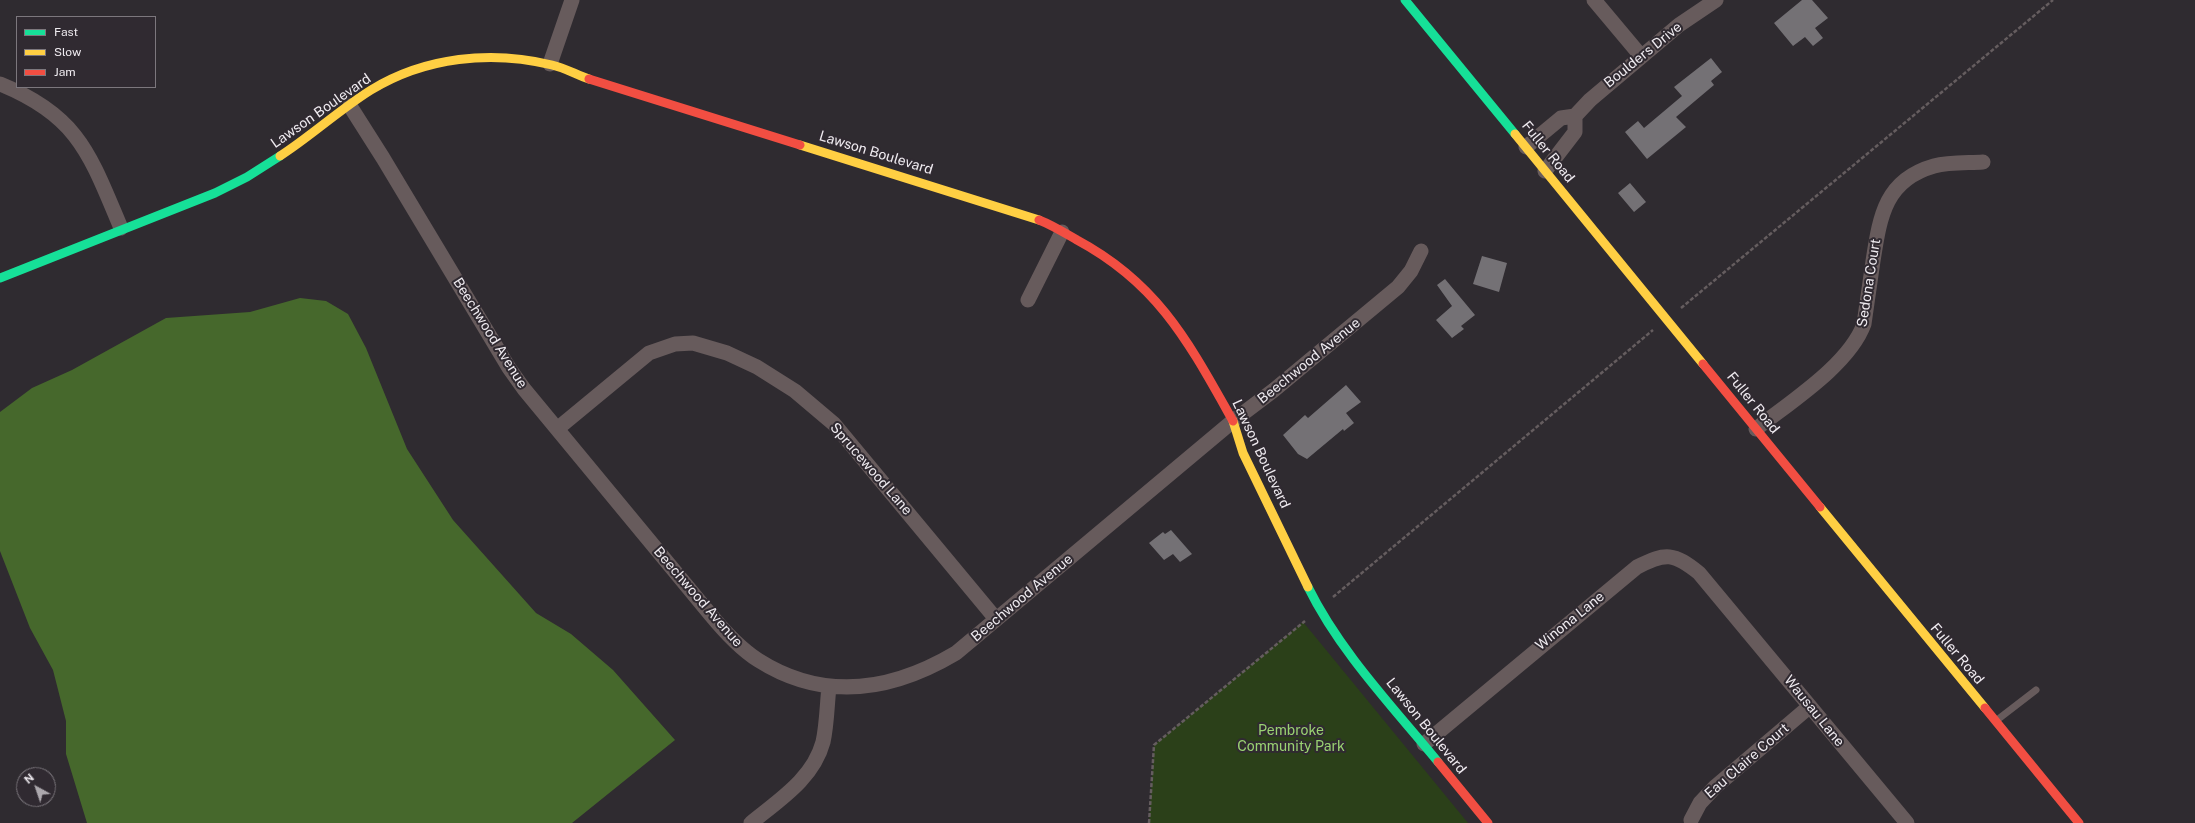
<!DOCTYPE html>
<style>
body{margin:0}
#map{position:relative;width:2195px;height:823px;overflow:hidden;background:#2f2b30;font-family:"Public Sans",sans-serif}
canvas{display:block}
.legend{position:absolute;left:16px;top:16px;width:140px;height:72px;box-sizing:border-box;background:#302a31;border:1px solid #7c777d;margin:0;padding:5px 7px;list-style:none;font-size:12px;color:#efebf0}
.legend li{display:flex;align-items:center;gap:8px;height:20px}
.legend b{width:20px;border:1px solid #7c777d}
.north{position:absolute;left:16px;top:767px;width:40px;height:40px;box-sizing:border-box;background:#302a31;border:1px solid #7c777d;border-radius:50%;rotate:320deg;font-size:11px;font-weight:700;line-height:16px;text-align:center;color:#efebf0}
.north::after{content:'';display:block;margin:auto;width:14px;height:18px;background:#aca8ad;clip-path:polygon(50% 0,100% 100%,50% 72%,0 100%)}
</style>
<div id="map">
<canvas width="2195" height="823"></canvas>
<ul class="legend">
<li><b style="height:5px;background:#16e098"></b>Fast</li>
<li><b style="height:5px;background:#ffcf43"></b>Slow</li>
<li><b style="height:5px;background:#f24e42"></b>Jam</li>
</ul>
<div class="north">N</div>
</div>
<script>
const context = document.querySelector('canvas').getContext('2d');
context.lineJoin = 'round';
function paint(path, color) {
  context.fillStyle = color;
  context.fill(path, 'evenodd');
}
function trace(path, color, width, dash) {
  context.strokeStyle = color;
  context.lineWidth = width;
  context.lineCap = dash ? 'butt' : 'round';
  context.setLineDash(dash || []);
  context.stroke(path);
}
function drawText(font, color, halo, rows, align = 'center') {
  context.font = font + ' "Public Sans",sans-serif';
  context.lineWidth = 4;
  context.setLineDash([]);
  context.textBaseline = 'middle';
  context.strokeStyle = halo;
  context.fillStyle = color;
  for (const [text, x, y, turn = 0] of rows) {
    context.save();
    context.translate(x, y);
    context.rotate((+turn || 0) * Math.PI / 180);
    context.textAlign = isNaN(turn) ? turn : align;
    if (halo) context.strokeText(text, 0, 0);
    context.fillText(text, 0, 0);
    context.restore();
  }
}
paint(new Path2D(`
 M1303,622L1313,634L1468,823H1149L1154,745Z`), '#2b4019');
paint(new Path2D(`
 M300,298L326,301L348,314L366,348L407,449L453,520L536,613L571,634L613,670L675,740L572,823H87L66,754V721L53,670L30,628L0,551V412L32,388L72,370L166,318L250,312Z`), '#46682c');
paint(new Path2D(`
 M1802,0H1812L1828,18L1815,28L1823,38L1813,46L1805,37L1793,46L1774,23Z
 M1711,58L1722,72L1711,81L1714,85L1676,117L1686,127L1647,159L1625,132L1638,121L1644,128L1682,96L1674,87Z
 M1630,183L1646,202L1634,212L1618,193Z
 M1482,256L1507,263L1499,292L1473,284Z
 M1445,279L1475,315L1461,326L1464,329L1452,338L1436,320L1452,306L1437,285Z
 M1346,385L1361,402L1346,413L1354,423L1344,431L1343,429L1307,459L1298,454L1283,435L1305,415L1308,418Z
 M1171,530L1192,554L1180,562L1173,554L1164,560L1149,543L1163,532L1165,534Z`), '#747175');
trace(new Path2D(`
 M1681,308L2053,0
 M1333,597L1653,330
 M1149,823L1154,745L1305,621`), '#655d5f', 2.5, [4, 2]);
trace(new Path2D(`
 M1997,720L2036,690`), '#675b5c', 7);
trace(new Path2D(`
 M1594,0L1641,56
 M550,64L572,0
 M0,84C79,116 90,155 121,228
 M350,106L383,158L509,368L524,389L710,614C724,631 739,648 758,660C824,702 892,691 956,653L1233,421L1274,390L1398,287L1411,271L1421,251
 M1526,147L1561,118L1575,116
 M1545,171L1575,132V116L1590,100L1679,25L1716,0
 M1028,300L1062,232
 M557,429L649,353L675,344L693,343L727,353L757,367L795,391L834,424L996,619
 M1756,429C1790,402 1849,365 1864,324C1867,303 1870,282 1873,261C1880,216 1885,180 1934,166C1949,162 1967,163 1983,162
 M1424,744L1637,567C1666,552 1674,553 1699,573L1907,823
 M1691,820L1700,803L1715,787L1809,707
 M751,823C779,800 813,779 823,742C827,724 827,704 829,687`), '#675b5c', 15);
trace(new Path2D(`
 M1405,0L1515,134
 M0,278L215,193L247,177L280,156
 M1308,587C1340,652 1393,707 1438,762`), '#16e098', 9);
trace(new Path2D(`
 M1515,134L1703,364
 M800,145L1039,220
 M280,156C311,136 339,110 371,90C425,57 491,50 552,65C565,68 577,75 589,79
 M1233,421L1243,453L1308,587
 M1820,507L1985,708`), '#ffcf43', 9);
trace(new Path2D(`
 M589,79L800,145
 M1039,220C1052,225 1065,233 1077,240C1159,284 1189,343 1233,421
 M1703,364L1820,507
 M1985,708L2079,823
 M1438,762L1488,823`), '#f24e42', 9);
drawText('14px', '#efebf0', '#302a31', [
 ["Boulders Drive",1643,55,-39],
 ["Lawson Boulevard",321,111,-35],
 ["Fuller Road",1548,152,51],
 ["Lawson Boulevard",876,153,17],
 ["Sedona Court",1869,283,-81],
 ["Beechwood Avenue",490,333,58],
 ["Beechwood Avenue",1309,361,-39],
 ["Fuller Road",1753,403,51],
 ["Lawson Boulevard",1261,454,65],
 ["Sprucewood Lane",871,469,49],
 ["Beechwood Avenue",698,597,49],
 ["Beechwood Avenue",1022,598,-40],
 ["Winona Lane",1570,621,-39],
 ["Fuller Road",1957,654,50],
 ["Wausau Lane",1814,711,51],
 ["Lawson Boulevard",1426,726,51],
 ["Eau Claire Court",1747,761,-41]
]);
drawText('14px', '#9ad272', '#302a31', [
 ["Pembroke",1291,731],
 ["Community Park",1291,747]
]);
</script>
